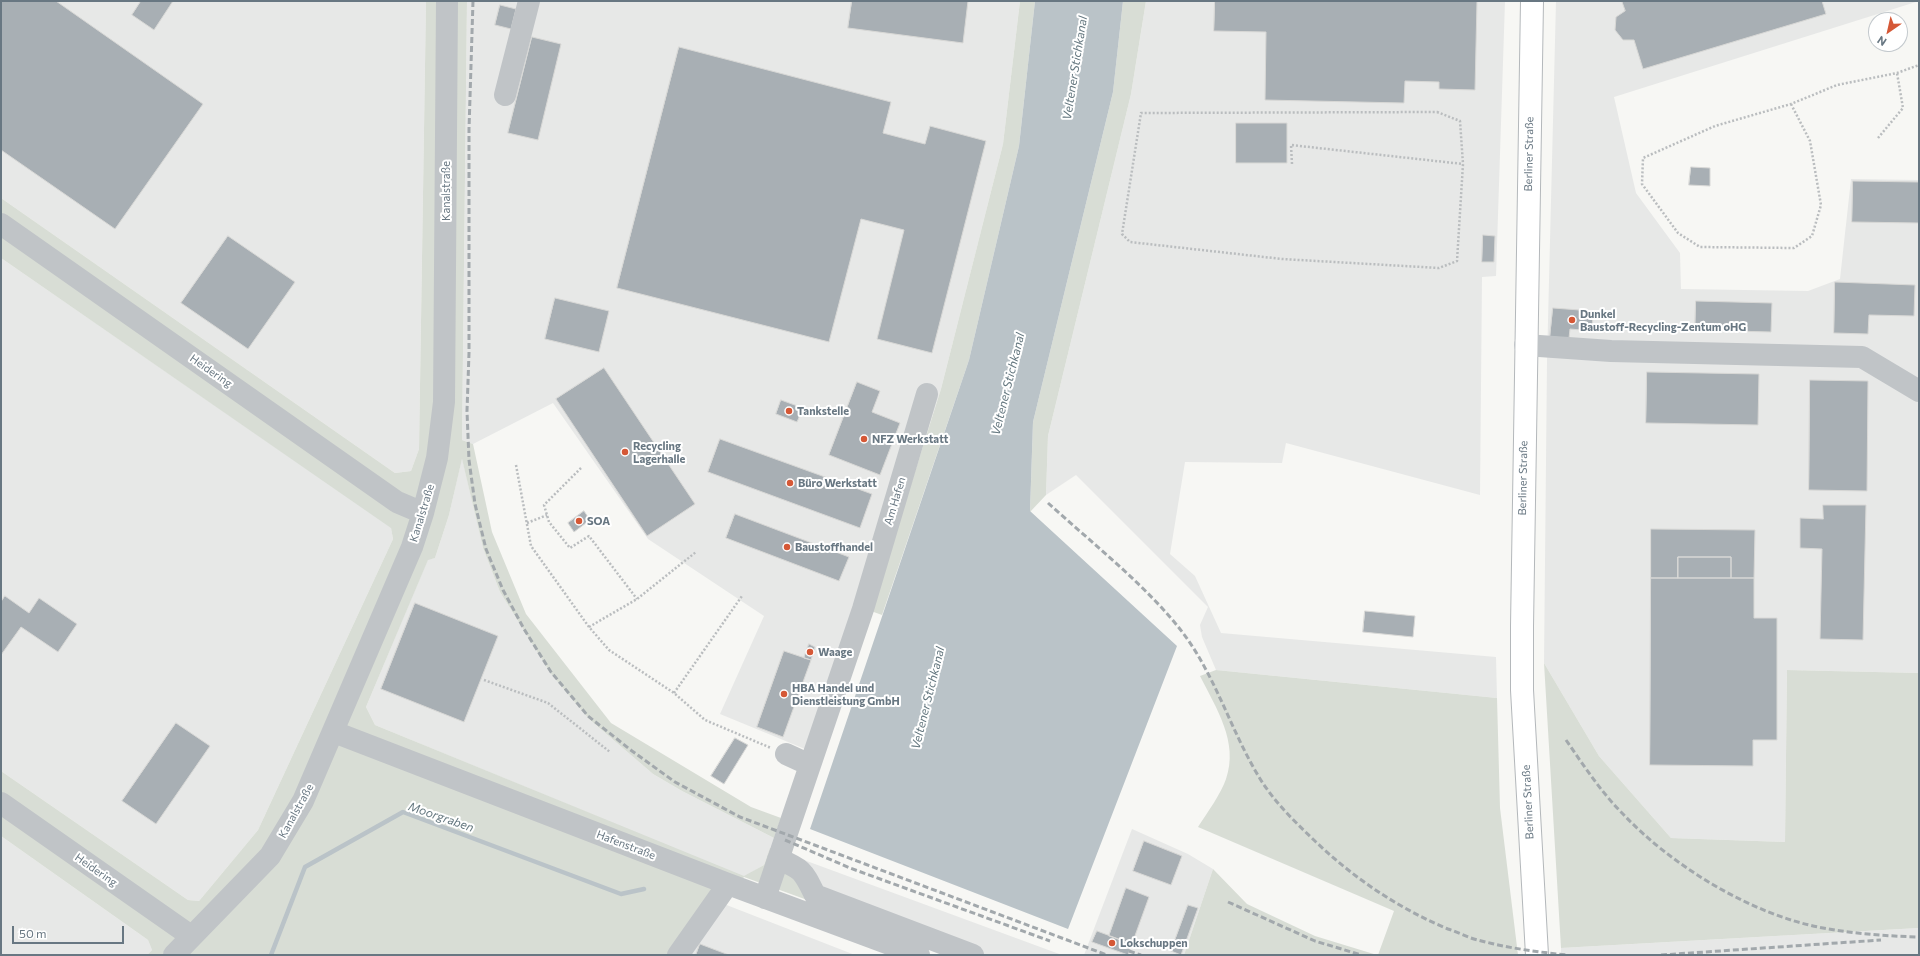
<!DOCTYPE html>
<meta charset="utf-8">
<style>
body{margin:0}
#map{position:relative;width:1920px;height:956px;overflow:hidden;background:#f7f7f4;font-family:Commissioner,sans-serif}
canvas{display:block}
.frame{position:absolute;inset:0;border:2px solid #687782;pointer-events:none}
.north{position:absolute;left:1868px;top:12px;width:40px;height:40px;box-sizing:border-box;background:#fff;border:1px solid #c3c9cd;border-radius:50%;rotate:214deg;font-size:11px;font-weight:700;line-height:16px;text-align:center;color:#687782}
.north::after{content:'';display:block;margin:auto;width:14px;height:18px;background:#d55836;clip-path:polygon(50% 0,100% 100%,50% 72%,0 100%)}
.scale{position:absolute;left:12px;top:926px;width:112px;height:18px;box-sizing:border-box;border:2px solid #687782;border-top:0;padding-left:5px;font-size:12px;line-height:14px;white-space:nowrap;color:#687782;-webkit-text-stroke:3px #fff;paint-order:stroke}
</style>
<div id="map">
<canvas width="1920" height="956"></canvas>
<div class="frame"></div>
<div class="north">N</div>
<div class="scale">50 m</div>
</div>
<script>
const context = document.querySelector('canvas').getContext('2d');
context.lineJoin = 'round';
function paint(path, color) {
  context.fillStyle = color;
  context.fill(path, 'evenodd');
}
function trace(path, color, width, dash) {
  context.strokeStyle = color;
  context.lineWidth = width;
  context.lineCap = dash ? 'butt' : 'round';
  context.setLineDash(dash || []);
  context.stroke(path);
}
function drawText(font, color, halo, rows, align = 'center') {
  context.font = font + ' Commissioner,sans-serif';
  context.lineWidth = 4;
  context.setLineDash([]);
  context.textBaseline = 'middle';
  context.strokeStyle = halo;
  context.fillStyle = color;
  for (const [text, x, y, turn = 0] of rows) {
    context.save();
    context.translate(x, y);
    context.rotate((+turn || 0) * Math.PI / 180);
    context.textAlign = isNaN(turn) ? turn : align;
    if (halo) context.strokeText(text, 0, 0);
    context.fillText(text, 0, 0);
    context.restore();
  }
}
paint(new Path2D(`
 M1,1H426L419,449L411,471L395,473L1,198Z
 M467,1H1020L1003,144L941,389L871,611L805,749L720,714L764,616L648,539L553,403L473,444L462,440Z
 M1146,1H1505L1496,276L1482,277L1480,495L1286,443L1282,463L1185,462L1170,554L1195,576L1221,633L1496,657L1497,698L1216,670L1202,637L1200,625L1208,607L1076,475L1046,495L1048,436L1131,94Z
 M1556,1H1919L1614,97L1636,193L1680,253L1681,289L1808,291L1840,279L1851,179L1919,180V673L1787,670L1785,842L1671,838L1599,756L1544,663L1547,361Z
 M1,258L391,527L393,539L258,830L199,901L188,900L1,771Z
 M462,458L483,548L500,592L551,674L589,719L653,774L682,791L774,838L764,865L744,877L375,725L366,707L428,559L435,558L449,515Z
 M1132,829L1188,854L1213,869L1184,955H1084Z
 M1,836L148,940L152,950L147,955H1Z
 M804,860L1062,955H952L810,901Z
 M724,904L855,955H687Z
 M1919,928V955H1561V948Z`), '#e7e8e7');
paint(new Path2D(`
 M426,1H467L462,440L473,444L492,532L526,614L611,723L751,807L781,818L774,838L682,791L653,774L589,719L551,674L500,592L483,548L462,459L449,515L435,558L428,560L366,707L375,725L744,876L764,865L770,848L780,852L810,901L744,877L687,955H147L152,950L148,940L1,836V771L188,900L199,901L258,830L393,539L391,528L1,258V198L395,473L411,471L419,449Z
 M1020,1H1035L1019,146L969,360L882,615L871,611L941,389L1003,144Z
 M1123,1H1146L1131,94L1048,436L1046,495L1030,512L1033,422L1113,92Z
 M1544,663L1599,756L1671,838L1785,842L1787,670L1919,673V928L1561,948Z
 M1216,670L1497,698L1500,808L1518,955H1378L1394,911L1198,827C1207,813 1221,794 1226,779C1239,742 1216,708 1200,676Z
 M1213,869L1247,904L1315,936L1377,955H1184Z`), '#d8ddd5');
paint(new Path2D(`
 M1035,1H1123L1113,92L1033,422L1030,511L1177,646L1068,929L810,829L969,360L1019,146Z`), '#bac3c8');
trace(new Path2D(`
 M271,955L305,867L403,812L621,894L644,889`), '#bac3c8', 4.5);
const building = new Path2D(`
 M1,1H56L203,104L115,229L1,150Z
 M141,1H173L154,30L132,15Z
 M852,1H968L963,43L848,28Z
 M1215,1H1477L1475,90L1439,89V82L1405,81L1404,103L1265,100L1266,32L1214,31Z
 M1622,1H1822L1826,14L1643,69L1634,40H1623L1615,30L1616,17L1625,11Z
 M500,5L516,9L511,29L495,25Z
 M532,37L561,44L538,140L508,133Z
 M679,47L891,102L883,133L925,144L930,126L986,141L932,353L877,339L904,230L861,219L829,342L617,288Z
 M1236,123H1287V163H1236Z
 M1691,167L1710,168V186L1689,185Z
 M1853,181L1919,182V223L1852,222Z
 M1483,235L1495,236L1494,262H1482Z
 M228,236L295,282L248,349L181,303Z
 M1835,282L1915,285L1914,316L1869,315L1868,334L1834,333Z
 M555,298L609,311L599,352L545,339Z
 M1696,301L1772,303L1771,332L1695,330Z
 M1553,308L1593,311L1592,331L1570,329L1569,338L1550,337Z
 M604,368L695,504L647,536L556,399Z
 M1647,372L1759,374L1758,425L1646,423Z
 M1810,380L1868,381L1867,491L1809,490Z
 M857,382L880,391L872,412L900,423L880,475L829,455Z
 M781,400L803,408L797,422L776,414Z
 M720,439L872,494L860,528L708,472Z
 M1823,505H1866L1863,640L1820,639L1822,549L1800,548V518L1823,519Z
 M584,511L590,520L574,532L568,523Z
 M735,514L849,557L839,581L726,538Z
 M1651,529L1755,530L1754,578H1731V557H1678V578H1651Z
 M1678,557H1731V578H1678Z
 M1651,578H1754V618H1777V740H1753V766L1650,765Z
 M5,596L29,613L39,598L77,624L58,652L21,627L1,655V602Z
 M415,603L498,636L464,722L381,689Z
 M1365,611L1415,616L1413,637L1363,632Z
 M809,644L815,647L811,660L804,658Z
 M784,651L811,660L783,737L757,727Z
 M176,723L210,746L156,824L122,801Z
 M735,738L748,745L724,784L711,776Z
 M1144,841L1182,856L1171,885L1133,871Z
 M1126,888L1149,897L1132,944L1109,936Z
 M1188,905L1198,908L1181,955L1171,951Z
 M1097,931L1132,944L1128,955L1092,942Z
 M700,944L729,955H696Z`);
paint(building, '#a8afb4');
trace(building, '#d8d8d6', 1);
const major = new Path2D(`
 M1532,1L1522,626V690L1537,955`);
trace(major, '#b4b8bb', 24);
trace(new Path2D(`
 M1791,104L1810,141L1821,205L1812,236L1794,248L1700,247L1678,233L1642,184L1643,158L1715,126L1791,104L1837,85L1897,73L1919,65
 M1437,112L1460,121L1463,164L1457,261L1439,268L1282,259L1130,242L1122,234L1141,113Z
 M1878,138L1903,108L1897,73
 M1292,164L1291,145L1463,164
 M516,465L531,546L589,627L609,650L674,693L705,720L771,748
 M581,468L544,505L549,522L570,548L589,536L637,599
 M527,523L547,515
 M589,627L637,599L696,552
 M484,680L548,703L610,752
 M674,693L742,596`), '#babdbf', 2.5, [2, 2]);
trace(new Path2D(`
 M505,95L529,1
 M1,224L397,502L423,513
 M1525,345L1611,351L1862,357L1919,391
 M334,732L728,884L919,955
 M786,754L810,765
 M1,803L191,936
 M778,859C803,869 803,871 815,895L973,955
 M765,898L863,609L927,394
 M174,955L270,856L303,801L412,547L423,513L437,458L444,402L447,1
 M678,955L728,884`), '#c0c4c7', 22);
trace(major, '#fff', 22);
trace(new Path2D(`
 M473,1L469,129V353L467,411L469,460L475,504L486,549L503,590L524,629L551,672L588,716L632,751L675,782L740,817L1107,955
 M1048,503C1092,543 1148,587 1183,633C1216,677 1231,731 1259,777C1274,802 1295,822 1316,842C1355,879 1398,908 1448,929C1458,932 1468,938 1478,940C1507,948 1537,952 1567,955
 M1566,740C1584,766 1601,792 1623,814C1672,866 1752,915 1823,928C1855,934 1887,936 1919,937
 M785,840L850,868L1050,941
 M1228,902L1315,941L1361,955
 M1129,951L1141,955
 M1661,955L1881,940`), '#a2a8ac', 3, [6, 3]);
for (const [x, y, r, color] of [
 [1572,320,4,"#d55836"],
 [789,411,4,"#d55836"],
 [864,439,4,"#d55836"],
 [625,452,4,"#d55836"],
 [790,483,4,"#d55836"],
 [579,521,4,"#d55836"],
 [787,547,4,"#d55836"],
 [810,652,4,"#d55836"],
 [784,694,4,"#d55836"],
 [1112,943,4,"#d55836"]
]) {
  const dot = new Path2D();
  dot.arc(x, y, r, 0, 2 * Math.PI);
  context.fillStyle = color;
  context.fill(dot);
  trace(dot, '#fff', 1.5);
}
drawText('11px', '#687782', '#fff', [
 ["Berliner Straße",1529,154,-89],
 ["Kanalstraße",446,191,-90],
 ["Heidering",211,371,35],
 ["Berliner Straße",1523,478,-89],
 ["Am Hafen",895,501,-73],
 ["Kanalstraße",422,513,-73],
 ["Berliner Straße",1528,802,-93],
 ["Kanalstraße",296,811,-61],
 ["Hafenstraße",626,845,21],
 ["Heidering",96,870,35]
]);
drawText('bold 11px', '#687782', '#fff', [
 ["Dunkel",1580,314],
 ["Baustoff-Recycling-Zentum oHG",1580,327],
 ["Tankstelle",797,411],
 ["NFZ Werkstatt",872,439],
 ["Recycling",633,446],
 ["Lagerhalle",633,459],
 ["Büro Werkstatt",798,483],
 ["SOA",587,521],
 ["Baustoffhandel",795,547],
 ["Waage",818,652],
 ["HBA Handel und",792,688],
 ["Dienstleistung GmbH",792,701],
 ["Lokschuppen",1120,943]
], 'left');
drawText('italic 12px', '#64777f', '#fff', [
 ["Veltener Stichkanal",1075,68,-81],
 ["Veltener Stichkanal",1008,384,-76],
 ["Veltener Stichkanal",928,698,-76],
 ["Moorgraben",441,817,19]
]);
</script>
